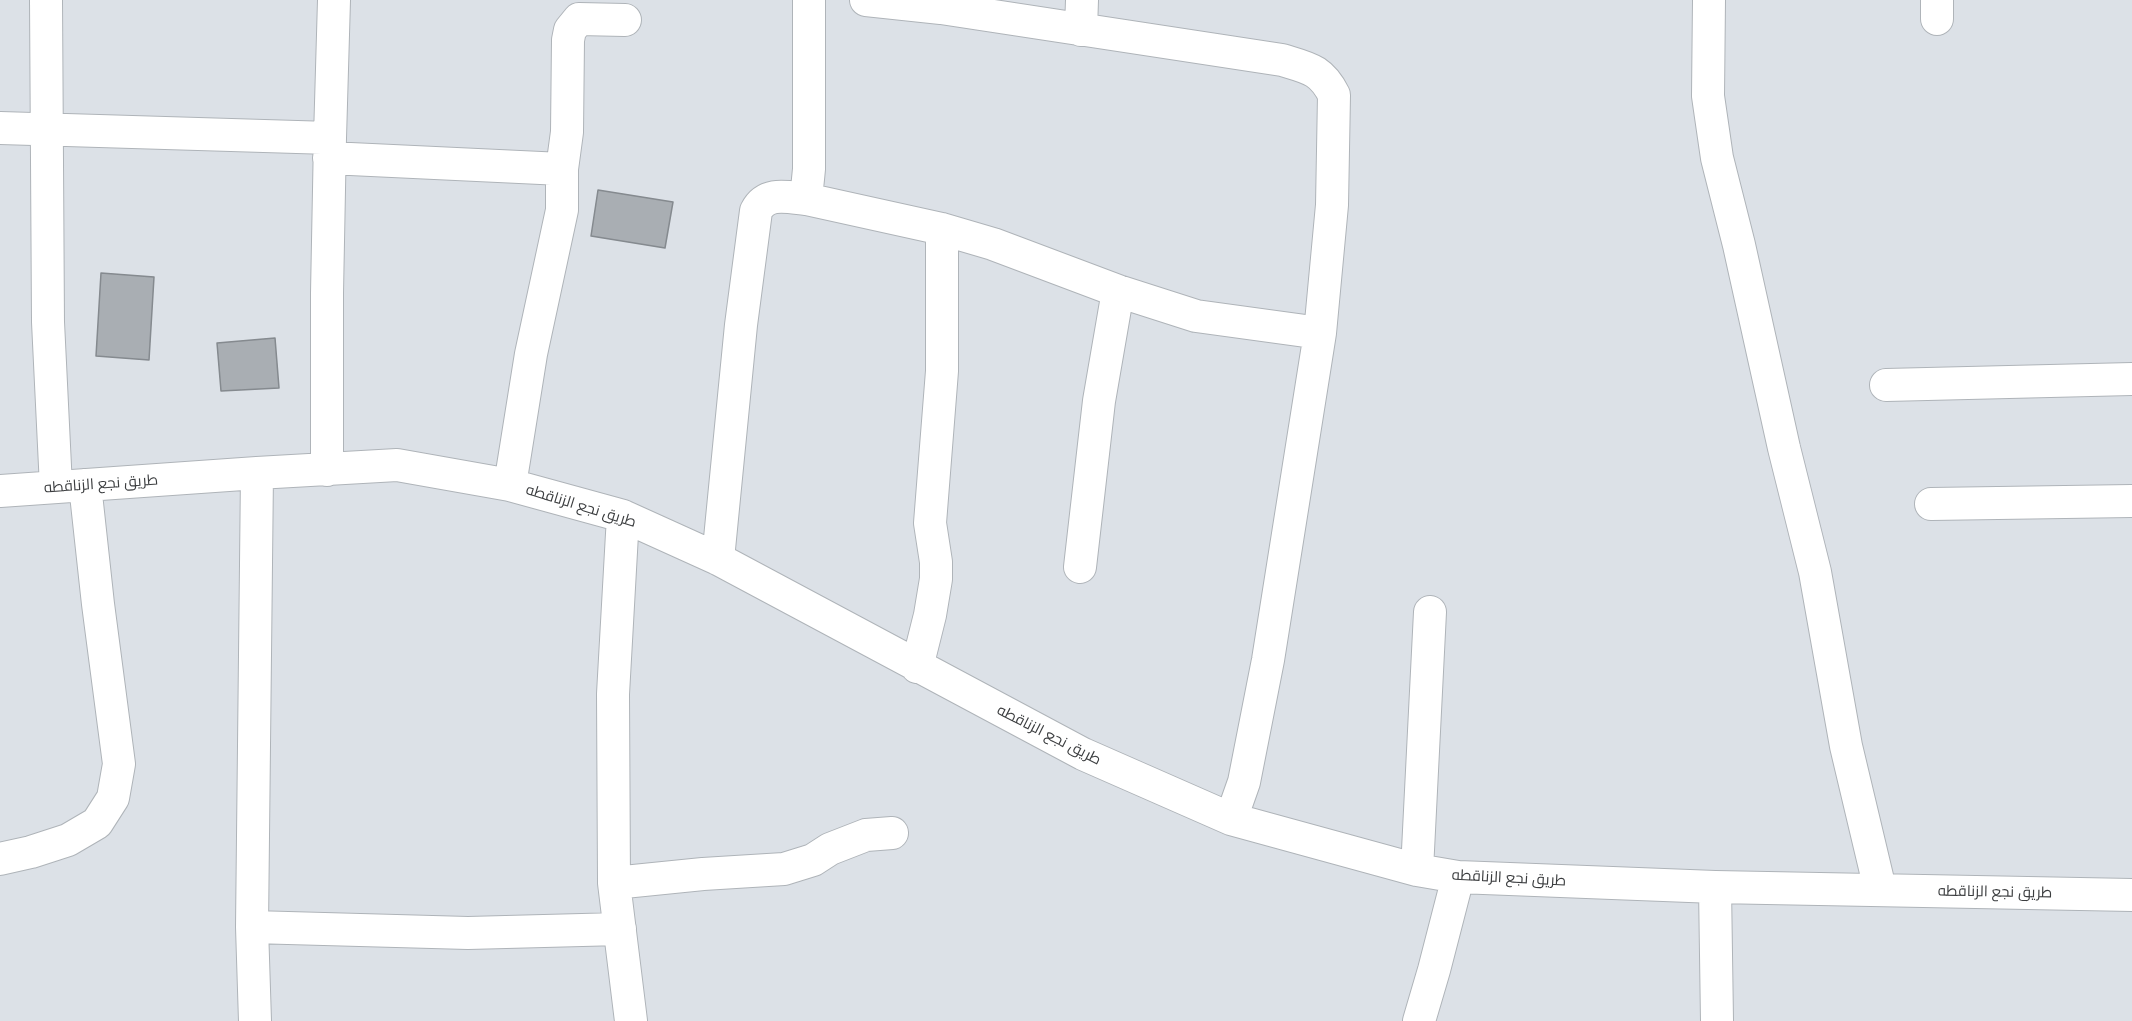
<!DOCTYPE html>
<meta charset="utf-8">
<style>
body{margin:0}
canvas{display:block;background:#dce1e7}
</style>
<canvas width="2132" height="1021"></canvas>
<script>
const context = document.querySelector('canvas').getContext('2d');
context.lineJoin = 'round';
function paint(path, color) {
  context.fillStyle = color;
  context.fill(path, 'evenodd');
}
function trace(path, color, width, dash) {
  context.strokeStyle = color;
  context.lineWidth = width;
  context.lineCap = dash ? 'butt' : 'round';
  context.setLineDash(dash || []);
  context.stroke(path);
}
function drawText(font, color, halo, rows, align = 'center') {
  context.font = font + ' Raleway,Cairo,sans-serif';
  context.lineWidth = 5;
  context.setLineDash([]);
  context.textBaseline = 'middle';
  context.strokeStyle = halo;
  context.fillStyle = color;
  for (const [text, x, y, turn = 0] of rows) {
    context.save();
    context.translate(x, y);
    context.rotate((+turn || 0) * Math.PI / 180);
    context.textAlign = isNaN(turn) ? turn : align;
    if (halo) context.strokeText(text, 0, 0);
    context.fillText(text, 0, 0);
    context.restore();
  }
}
const building = new Path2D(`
 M598,190L673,202L665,248L591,236Z
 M101,273L154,277L149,360L96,356Z
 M275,338L279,388L221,391L217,343Z`);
paint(building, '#a9aeb3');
trace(building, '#858a8f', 1.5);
const minor = new Path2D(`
 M46,0L48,322L56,487
 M866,0L941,8L1282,60C1308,68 1321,69 1334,95L1332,205L1320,333
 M1709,0L1708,96L1717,158L1739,245L1784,448L1815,572L1846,746L1880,889
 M1937,0V19
 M1081,30L1082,0
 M0,128L330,138L327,293V470
 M330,138L334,0
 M329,158L562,169V210L531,354L510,485
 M562,169L567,132L568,40L570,30L579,19L625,20
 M806,199L942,229L993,244L1118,291L1196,316L1320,333L1268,660L1244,782L1231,819
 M1886,385L2132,379
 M0,491L257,473L397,465L510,485L623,516L718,559L1083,754L1231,819L1417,870L1458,877L1715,887L2132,895
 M1931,504L2132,501
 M623,516L613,694L614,883L631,1021
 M718,559L741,325L756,211C766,191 787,197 806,199L809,169V0
 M1080,567L1099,401L1118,291
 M917,667L930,615L936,579V562L930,523L942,371V229
 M0,859L31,852L68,840L97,823L113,798L119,764L98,604L85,485
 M1417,870L1430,612
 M614,883L703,874L784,869L813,860L830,849L866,835L892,833
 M1715,887L1717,1021
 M252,927L468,933L620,929
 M255,1021L252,927L257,473
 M1419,1021L1434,970L1458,877`);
trace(minor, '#afb4b9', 34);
trace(minor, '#fff', 32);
drawText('15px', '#3b3d3f', '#fff', [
 ["طريق نجع الزناقطه",101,484,-4],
 ["طريق نجع الزناقطه",581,506,17],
 ["طريق نجع الزناقطه",1049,735,27],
 ["طريق نجع الزناقطه",1509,878,3],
 ["طريق نجع الزناقطه",1995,892,1]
]);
</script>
